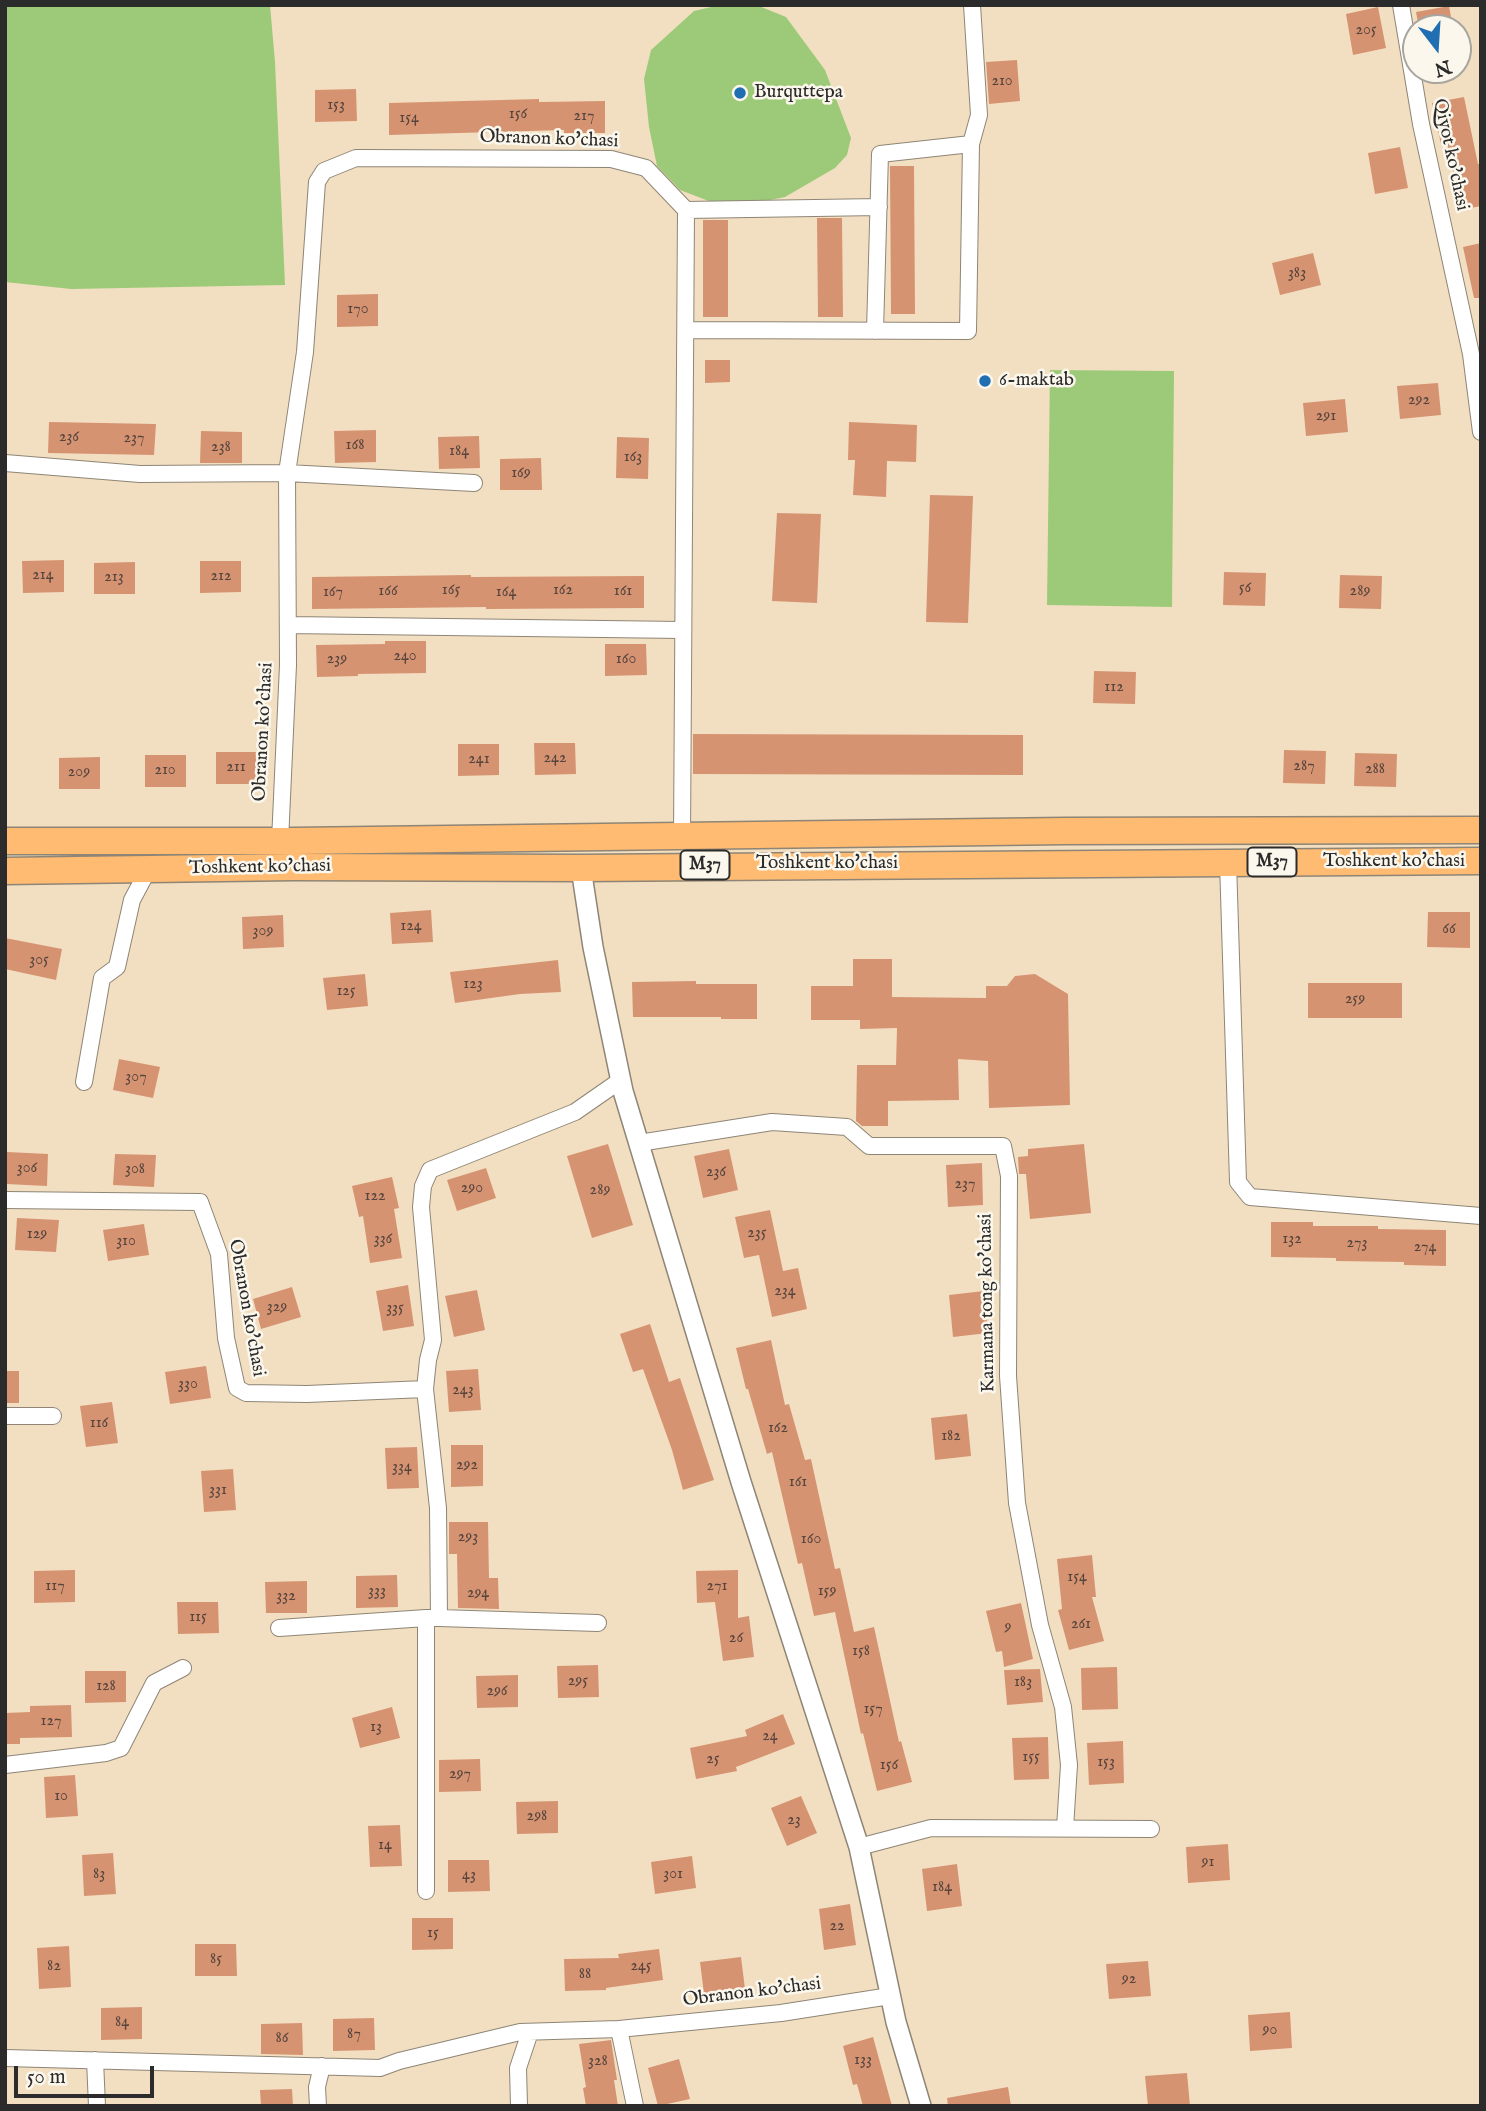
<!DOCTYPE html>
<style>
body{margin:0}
#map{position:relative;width:1486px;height:2111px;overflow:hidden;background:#f2dfc1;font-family:"IM FELL English",serif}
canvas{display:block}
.frame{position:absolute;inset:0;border:7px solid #2b2b2b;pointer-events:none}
.north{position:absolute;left:1402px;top:14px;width:70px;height:70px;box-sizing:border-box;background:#fbf7ec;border:2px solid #a8a59f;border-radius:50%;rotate:163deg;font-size:19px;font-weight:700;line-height:28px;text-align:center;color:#2b2b2b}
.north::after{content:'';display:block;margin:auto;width:24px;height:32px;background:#1f6fb2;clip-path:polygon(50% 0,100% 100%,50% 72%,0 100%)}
.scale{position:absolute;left:14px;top:2066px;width:140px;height:32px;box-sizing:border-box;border:4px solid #2b2b2b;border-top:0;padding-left:9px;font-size:21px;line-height:24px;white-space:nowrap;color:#2b2b2b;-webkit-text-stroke:5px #fbf7ec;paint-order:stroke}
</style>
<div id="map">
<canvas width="1486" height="2111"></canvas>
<div class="frame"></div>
<div class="north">N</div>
<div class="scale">50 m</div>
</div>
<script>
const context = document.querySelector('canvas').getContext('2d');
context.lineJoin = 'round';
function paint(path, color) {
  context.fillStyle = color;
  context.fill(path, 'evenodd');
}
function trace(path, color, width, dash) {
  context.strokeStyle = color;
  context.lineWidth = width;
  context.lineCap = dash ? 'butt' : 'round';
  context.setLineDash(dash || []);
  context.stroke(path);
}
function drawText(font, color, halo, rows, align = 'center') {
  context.font = font + ' "IM FELL English",serif';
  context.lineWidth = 5;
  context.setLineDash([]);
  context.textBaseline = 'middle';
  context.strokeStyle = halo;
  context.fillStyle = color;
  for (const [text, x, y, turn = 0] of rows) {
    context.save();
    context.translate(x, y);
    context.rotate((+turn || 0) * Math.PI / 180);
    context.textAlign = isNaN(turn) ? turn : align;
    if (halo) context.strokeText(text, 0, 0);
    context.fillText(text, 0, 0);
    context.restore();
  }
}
paint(new Path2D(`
 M5,5H270L275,62L285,285L71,289L5,282Z
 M720,5L759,6L786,17L825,70L851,138L847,155L835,168L785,197L750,204L714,203L680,190L657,166L649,127L644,79L651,50L694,11Z
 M1050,370L1174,371L1172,607L1047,605Z`), '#9dca78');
paint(new Path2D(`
 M1449,6L1453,28H1419L1416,12Z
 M1378,7L1386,48L1353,55L1346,14Z
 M1017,60L1020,101L989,104L986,62Z
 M356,89L357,121L315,122V90Z
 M1464,97L1478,164H1481V206L1461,210L1447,143L1441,144L1432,103Z
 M539,99V102L605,101V133H564V130L389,135V103Z
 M1400,147L1408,188L1375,194L1368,153Z
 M890,166H914L915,314H891Z
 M817,218H842L843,317H818Z
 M703,220H728V317H703Z
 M1481,243V298H1474L1463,247Z
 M1313,253L1321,285L1280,295L1272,263Z
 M378,294V326L337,327V295Z
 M705,360H730V382L705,383Z
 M1438,383L1441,415L1400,419L1397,386Z
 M1345,399L1348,432L1306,436L1303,403Z
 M49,422L156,424L154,455L48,453Z
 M849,422L917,425L916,462L887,461L886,497L853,495L855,460H848Z
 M376,430V462L335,463L334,431Z
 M201,431L242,432V463H200Z
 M479,436L480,468L439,469L438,437Z
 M617,437L649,438L648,479L616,478Z
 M541,458L542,490H500V459Z
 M930,495L973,496L968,623L926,622Z
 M777,513L821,514L817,603L772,601Z
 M64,560V592L23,593L22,561Z
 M200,561H241V592L200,593Z
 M135,562V594H94V563Z
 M1224,572L1266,573L1265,606L1223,605Z
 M471,575V577L644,576V608L486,609V607L312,609V577Z
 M1340,575L1382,576L1381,609L1339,608Z
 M385,641H426V673L358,674V676L317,677L316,645L385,644Z
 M605,644H646L647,675L605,676Z
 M1094,671L1136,672L1135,704L1093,703Z
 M693,734L1023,735V775L693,774Z
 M534,743H575L576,774L535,775Z
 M458,744H499V775L458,776Z
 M1284,750L1326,751L1325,784L1283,783Z
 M216,752H257V784H216Z
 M1355,753L1397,754L1396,787L1354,786Z
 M145,755H186V787H145Z
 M100,757V789H59V758Z
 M431,910L433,942L392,944L390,913Z
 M1428,912H1470V948L1427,947Z
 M283,915L284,947L243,949L242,917Z
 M5,938L62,949L56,980L5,969Z
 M853,959H892V997L986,998V986H1007L1015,976L1035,974L1068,994L1070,1105L989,1108L988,1061L958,1059L959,1100L888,1101V1126H862L856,1121L857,1065H896L897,1028L860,1029V1020H811V986H853Z
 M558,960L561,992L520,994L455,1003L450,972Z
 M365,974L368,1006L327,1010L323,978Z
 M696,981V984H757V1019H721V1017H633L632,982Z
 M1308,983H1402V1018H1308Z
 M119,1059L160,1067L153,1098L113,1090Z
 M608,1144L633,1225L592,1238L567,1156Z
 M1084,1144L1091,1213L1030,1219L1026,1174H1019L1018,1157L1028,1156V1149Z
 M729,1149L738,1190L703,1198L694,1156Z
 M7,1152L48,1154L47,1186L6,1184Z
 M115,1154L156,1155L154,1187L113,1185Z
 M982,1163L983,1205L948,1207L946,1165Z
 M486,1168L496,1198L457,1211L447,1180Z
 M392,1177L399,1208L394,1209L402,1258L370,1263L363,1216L359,1217L352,1186Z
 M770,1210L783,1271L798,1268L807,1309L772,1317L759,1255L744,1258L735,1217Z
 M17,1218L59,1220L56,1252L15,1250Z
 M1271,1222H1313V1226H1378V1229L1446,1230V1266L1404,1265V1262L1336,1261V1258L1271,1257Z
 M144,1224L149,1255L108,1261L103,1230Z
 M408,1285L414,1326L383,1331L376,1291Z
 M292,1287L301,1317L261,1329L253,1299Z
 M477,1290L485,1330L454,1337L445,1296Z
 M984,1291L988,1333L953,1337L949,1295Z
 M650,1324L669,1382L680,1378L714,1480L683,1490L672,1450L643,1369L633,1372L620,1334Z
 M771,1340L785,1405L789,1404L805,1460L811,1459L835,1569L840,1568L854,1632L874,1627L899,1742L901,1741L912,1782L877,1791L863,1733L861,1734L835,1612L814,1616L802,1563L798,1564L772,1452L767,1454L748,1389H746L736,1348Z
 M206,1366L211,1398L170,1404L165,1372Z
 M478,1369L481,1410L449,1412L446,1371Z
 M5,1371H19V1403H5Z
 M112,1402L118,1443L86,1447L80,1406Z
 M967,1414L971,1456L935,1460L931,1418Z
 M451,1445H483V1486L451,1487Z
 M417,1447L419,1488L387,1489L385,1448Z
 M233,1469L236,1510L204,1512L201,1471Z
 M449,1522H488L489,1578H498L499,1609L458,1608L457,1554H449Z
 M1092,1555L1096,1597H1092L1104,1641L1069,1650L1058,1610L1062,1609L1057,1559Z
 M75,1570V1602L34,1603V1571Z
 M738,1570V1618L749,1616L754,1657L723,1661L715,1602L697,1603L696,1571Z
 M397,1575L398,1607L356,1608V1576Z
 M307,1581V1613H266L265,1582Z
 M177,1602H218L219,1633L178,1634Z
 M1021,1603L1033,1659L1004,1667L1002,1651L996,1652L986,1611Z
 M598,1665L599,1697L558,1698L557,1666Z
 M1117,1667L1118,1709L1082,1710L1081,1668Z
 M1040,1669L1043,1702L1007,1705L1004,1670Z
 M85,1671H126V1702L85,1703Z
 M518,1675V1707L477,1708L476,1676Z
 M71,1705L72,1737L20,1738V1744H5V1713L30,1712V1706Z
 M392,1707L400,1738L360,1748L352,1718Z
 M783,1714L795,1744L736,1767L737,1771L696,1779L690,1748L747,1736L745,1730Z
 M1048,1737L1049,1779L1014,1780L1012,1738Z
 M1123,1741L1124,1783L1089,1785L1087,1743Z
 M480,1759L481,1791L439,1792V1760Z
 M75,1775L78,1816L46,1818L44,1777Z
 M801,1796L817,1833L787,1846L771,1808Z
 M558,1801V1833L517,1834L516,1802Z
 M400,1825L402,1866L370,1867L368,1826Z
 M1228,1844L1230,1880L1188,1883L1186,1847Z
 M113,1853L116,1894L84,1896L82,1855Z
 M692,1856L696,1888L655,1894L651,1862Z
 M448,1860H489L490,1891L448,1892Z
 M957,1864L962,1906L927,1911L922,1869Z
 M850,1904L856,1945L824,1950L819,1909Z
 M412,1918H453V1949L412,1950Z
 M195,1944H236L237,1976H195Z
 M69,1946L71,1987L39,1989L37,1948Z
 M659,1949L663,1980L606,1988V1990L565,1991L564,1959L619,1958L618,1954Z
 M741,1957L745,1989L704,1994L700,1962Z
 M1148,1961L1151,1996L1109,1999L1106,1964Z
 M142,2007V2039L101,2040V2008Z
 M1290,2012L1292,2048L1250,2051L1248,2015Z
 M374,2018L375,2050L333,2051V2019Z
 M302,2023L303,2055L261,2054V2024Z
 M873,2037L892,2106H863L857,2084L853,2085L843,2046Z
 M611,2040L617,2080H614L618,2106H586L583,2088L586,2087L579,2044Z
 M679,2059L690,2099L658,2106L648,2068Z
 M1187,2073L1190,2106H1148L1145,2076Z
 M1008,2087L1011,2106H948L947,2098Z
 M292,2089L293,2106H261L260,2090Z`), '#d69372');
const minor = new Path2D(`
 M1401,5L1421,124L1471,354L1481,432
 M686,210L879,207
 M686,330L968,331L971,144
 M875,331L880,154L971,144L979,115L972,5
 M5,463L140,474L287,473L474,483
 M288,625L682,630
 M280,841L288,665L287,473L305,352L317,182L324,171L356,158L611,159L646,168L686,210L682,836
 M1228,862L1238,1182L1250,1197L1481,1216
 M84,1082L102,978L117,967L132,900L148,870
 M639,1143L772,1122L847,1127L869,1146H1003L1009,1176L1008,1376L1017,1503L1040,1625L1063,1707L1069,1765L1065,1828
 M5,1200L200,1202L219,1254L226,1338L237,1388L246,1393L307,1394L425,1389
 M5,1416H53
 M598,1623L439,1618L438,1508L425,1389L428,1360L433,1340L421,1207L423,1186L430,1170L575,1112L621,1080
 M279,1628L426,1618
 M5,1765L106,1753L121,1748L154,1683L183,1668
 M859,1847L931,1828L1151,1829
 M426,1891V1618H439
 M5,2058L380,2068L399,2061L520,2032L619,2029
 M95,2060L97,2106
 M318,2106L317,2087L322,2066
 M519,2106L518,2068L530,2032
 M635,2106L619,2029L781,2013L890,1996`);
const tertiary = new Path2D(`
 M581,868L593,947L623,1091L741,1482L859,1847L896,2022L921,2106`);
const trunk = new Path2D(`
 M5,841H294L1065,831L1481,830
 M5,871L294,867L581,868L1481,861`);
trace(minor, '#8e8576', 18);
trace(tertiary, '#8e8576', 22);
trace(trunk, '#8e8576', 29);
trace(minor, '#fff', 16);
trace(tertiary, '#fff', 19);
trace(trunk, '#febb71', 26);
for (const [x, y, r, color] of [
 [740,93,7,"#1f6fb2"],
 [985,381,7,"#1f6fb2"]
]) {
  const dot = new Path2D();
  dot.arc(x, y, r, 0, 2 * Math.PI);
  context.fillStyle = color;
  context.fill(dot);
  trace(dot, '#fbf7ec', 2.5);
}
drawText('16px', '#56453d', null, [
 ["205",1366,31],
 ["210",1002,82],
 ["153",336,106],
 ["156",518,115],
 ["217",584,117],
 ["154",409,119],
 ["383",1297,274],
 ["170",358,310],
 ["292",1419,401],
 ["291",1326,417],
 ["236",69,438],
 ["237",134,439],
 ["168",355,446],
 ["238",221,448],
 ["184",459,452],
 ["163",633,458],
 ["169",521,474],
 ["214",43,576],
 ["212",221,577],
 ["213",114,578],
 ["56",1245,589],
 ["165",451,591],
 ["162",563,591],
 ["166",388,592],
 ["161",623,592],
 ["289",1360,592],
 ["167",333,593],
 ["164",506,593],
 ["240",405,657],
 ["239",337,660],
 ["160",626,660],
 ["112",1114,688],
 ["242",555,759],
 ["241",479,760],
 ["287",1304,767],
 ["211",236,768],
 ["288",1375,770],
 ["210",165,771],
 ["209",79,773],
 ["124",411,927],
 ["66",1449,930],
 ["309",263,932],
 ["305",39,961],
 ["123",473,985],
 ["125",346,992],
 ["259",1355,1000],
 ["307",136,1078],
 ["306",27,1169],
 ["308",135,1170],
 ["236",716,1173],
 ["237",965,1185],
 ["290",472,1189],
 ["289",600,1191],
 ["122",375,1197],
 ["235",757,1234],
 ["129",37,1235],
 ["336",383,1240],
 ["132",1292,1240],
 ["310",126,1242],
 ["273",1357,1244],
 ["274",1425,1248],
 ["234",785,1292],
 ["329",277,1308],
 ["335",395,1309],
 ["330",188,1385],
 ["243",463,1391],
 ["116",99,1424],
 ["162",778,1429],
 ["182",951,1437],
 ["292",467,1466],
 ["334",402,1468],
 ["161",798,1483],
 ["331",218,1491],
 ["293",468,1538],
 ["160",811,1540],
 ["154",1077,1578],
 ["117",55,1587],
 ["271",717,1587],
 ["333",377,1592],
 ["159",827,1592],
 ["294",478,1594],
 ["332",286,1597],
 ["115",198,1618],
 ["261",1081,1625],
 ["9",1008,1628],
 ["26",736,1639],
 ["158",861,1652],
 ["295",578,1682],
 ["183",1023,1683],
 ["128",106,1687],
 ["296",497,1692],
 ["157",873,1710],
 ["127",51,1722],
 ["13",376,1728],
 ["24",770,1737],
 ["155",1031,1758],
 ["25",713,1760],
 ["153",1106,1763],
 ["156",889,1766],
 ["297",460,1775],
 ["10",61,1797],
 ["298",537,1817],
 ["23",794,1821],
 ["14",385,1846],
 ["91",1208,1863],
 ["83",99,1875],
 ["301",673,1875],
 ["43",469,1876],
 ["184",942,1888],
 ["22",837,1927],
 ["15",433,1934],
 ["85",216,1960],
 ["82",54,1967],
 ["245",641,1967],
 ["88",585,1975],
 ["92",1129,1980],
 ["84",122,2023],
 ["90",1270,2031],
 ["87",354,2035],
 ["86",282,2039],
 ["133",863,2061],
 ["328",598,2062]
]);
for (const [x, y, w] of [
 [1272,862,49],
 [705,865,49]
]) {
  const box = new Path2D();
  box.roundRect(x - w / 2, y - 14.5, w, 29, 5);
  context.fillStyle = '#fbf7ec';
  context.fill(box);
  trace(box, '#2b2b2b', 2);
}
drawText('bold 18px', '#2b2b2b', null, [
 ["M37",1272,862],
 ["M37",705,865]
]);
drawText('19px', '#2b2b2b', '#fbf7ec', [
 ["Burquttepa",754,93],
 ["6-maktab",999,381]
], 'left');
drawText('19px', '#2b2b2b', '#fbf7ec', [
 ["Obranon ko'chasi",549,140,2],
 ["Qiyot ko'chasi",1450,155,78],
 ["Obranon ko'chasi",264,732,-87],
 ["Toshkent ko'chasi",1394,862],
 ["Toshkent ko'chasi",827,864],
 ["Toshkent ko'chasi",260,868,-1],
 ["Karmana tong ko'chasi",988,1303,-91],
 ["Obranon ko'chasi",246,1308,80],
 ["Obranon ko'chasi",752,1993,-7]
]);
</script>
